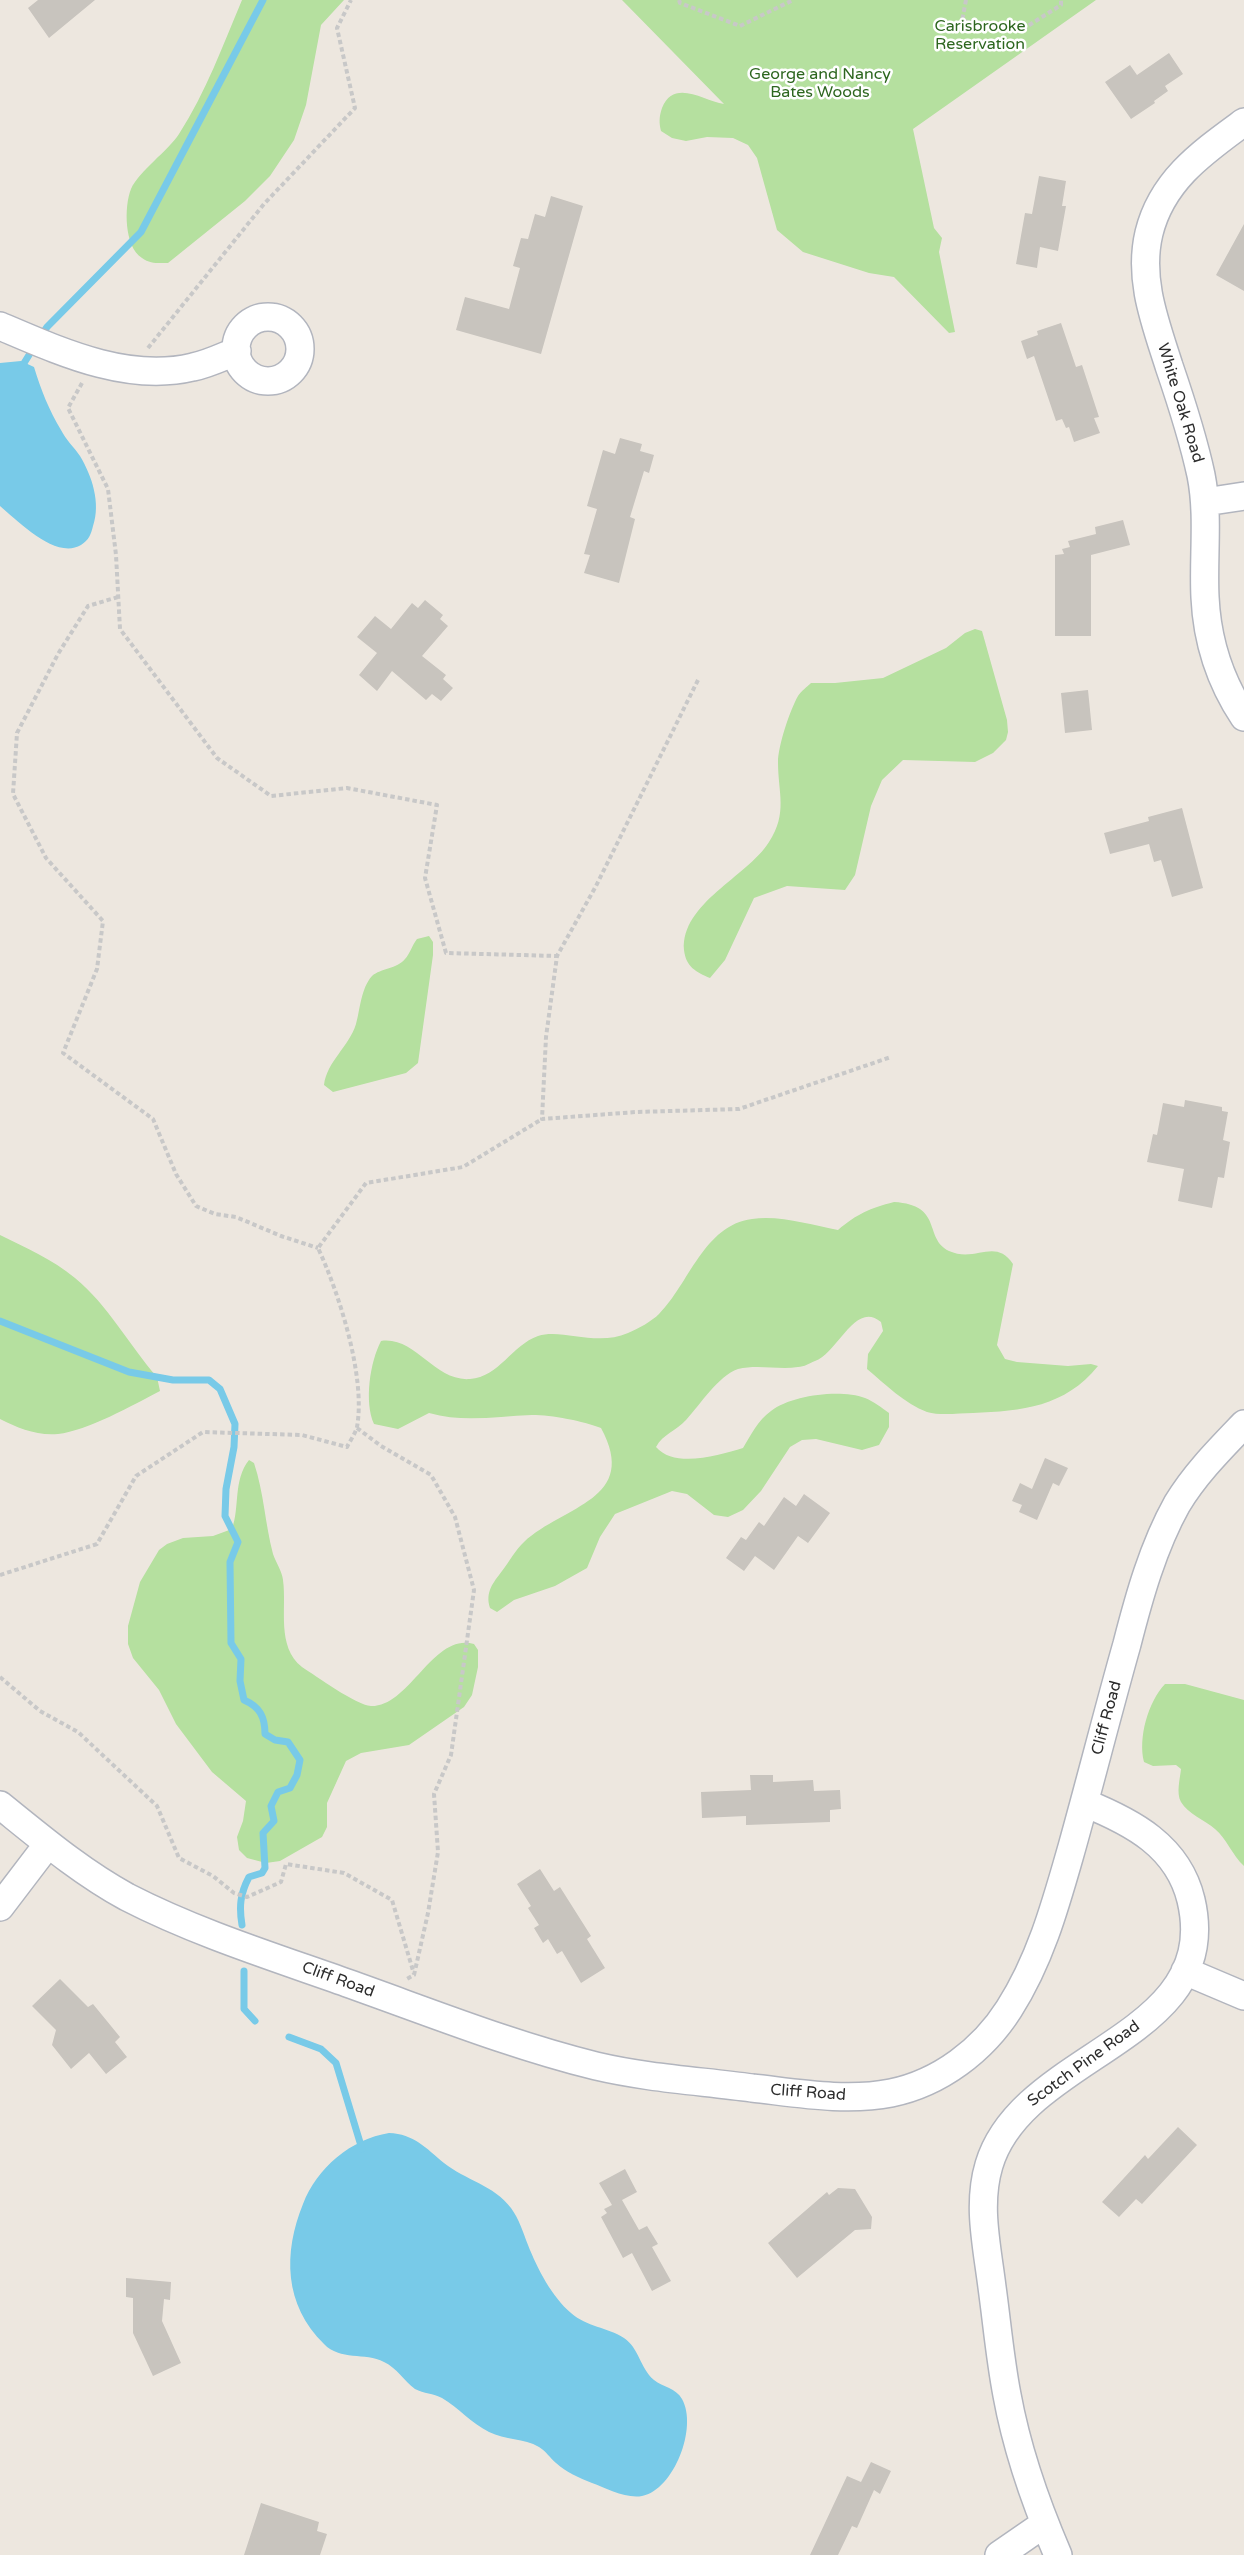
<!DOCTYPE html>
<style>
body{margin:0}
canvas{display:block;background:#ede7df}
</style>
<canvas width="1244" height="2555"></canvas>
<script>
const context = document.querySelector('canvas').getContext('2d');
context.lineJoin = 'round';
function paint(path, color) {
  context.fillStyle = color;
  context.fill(path, 'evenodd');
}
function trace(path, color, width, dash) {
  context.strokeStyle = color;
  context.lineWidth = width;
  context.lineCap = dash ? 'butt' : 'round';
  context.setLineDash(dash || []);
  context.stroke(path);
}
function drawText(font, color, halo, rows, align = 'center') {
  context.font = font + ' "Varela Round",sans-serif';
  context.lineWidth = 5;
  context.setLineDash([]);
  context.textBaseline = 'middle';
  context.strokeStyle = halo;
  context.fillStyle = color;
  for (const [text, x, y, turn = 0] of rows) {
    context.save();
    context.translate(x, y);
    context.rotate((+turn || 0) * Math.PI / 180);
    context.textAlign = isNaN(turn) ? turn : align;
    if (halo) context.strokeText(text, 0, 0);
    context.fillText(text, 0, 0);
    context.restore();
  }
}
paint(new Path2D(`
 M242,0H344L321,25L306,105L294,140L270,176L245,201L168,263C158,263 150,264 142,258C124,247 124,206 131,189C139,171 168,151 179,134C206,92 223,45 242,0Z
 M622,0H1096L913,129L934,228L942,238L939,252L955,332L949,333L894,277L869,273L803,252L777,230L757,158L748,145L733,138L707,137L686,141L672,138L661,131C659,123 659,117 662,108C674,78 704,101 724,104Z
 M975,629L982,631L1007,720L1008,732L1006,740L993,753L975,762L903,760L882,780L871,806L855,875L845,890L787,886L754,898L725,960L710,978C696,972 686,967 684,950C681,903 747,877 769,842C788,813 778,793 778,762C778,746 790,710 798,696C801,691 807,687 811,683H835L883,678L946,648L965,633Z
 M429,936L433,942V955L418,1063L406,1073L333,1092L324,1085C327,1061 349,1047 356,1024C360,1010 361,988 372,976C381,968 397,969 405,959C410,954 412,945 417,939Z
 M894,1202C944,1205 923,1238 949,1251C976,1263 995,1237 1013,1264L997,1345L1005,1359L1017,1362L1068,1366L1091,1364L1098,1366C1065,1407 1022,1411 973,1413C959,1413 941,1416 927,1412C905,1404 885,1384 867,1369L868,1354L883,1331L881,1322C855,1300 838,1353 815,1361C810,1363 804,1367 798,1367C778,1370 758,1364 738,1369C718,1376 700,1405 686,1420C676,1431 663,1434 656,1447C675,1469 719,1455 743,1448C751,1435 758,1420 771,1411C792,1395 840,1389 865,1398C873,1401 882,1408 889,1413V1427L879,1445L862,1450L816,1439L802,1440L790,1447L761,1491L743,1510L728,1517L714,1515L687,1494L672,1491L615,1514L600,1537L587,1568L555,1586L514,1600L497,1612L490,1608C485,1592 493,1583 502,1571C509,1562 516,1549 524,1542C564,1505 640,1500 601,1428C583,1421 552,1415 532,1415C497,1416 464,1423 429,1413L398,1429L374,1424C364,1402 370,1362 381,1341C416,1336 434,1382 470,1379C499,1377 512,1345 538,1336C562,1328 596,1347 628,1333C638,1329 652,1321 659,1314C689,1284 704,1225 752,1219C780,1215 811,1225 838,1230C857,1214 870,1208 894,1202Z
 M0,1235C26,1248 52,1259 75,1278C108,1305 129,1345 157,1377L160,1391C133,1405 87,1431 58,1434C37,1436 18,1428 0,1419Z
 M249,1460L254,1463C264,1493 265,1524 273,1554C276,1563 282,1571 283,1580C287,1609 276,1646 302,1667C316,1676 356,1705 371,1706C410,1707 433,1632 474,1644L478,1650V1667L472,1695L464,1707L409,1745L361,1753L346,1761L327,1803V1827L322,1837L280,1861L266,1863L247,1858L239,1850L237,1837L243,1821L246,1801L212,1772L176,1724L159,1690L133,1658L128,1644V1626L140,1582L159,1550L167,1544L183,1538L213,1536L232,1529C240,1507 233,1480 249,1460Z
 M1165,1684H1185L1244,1700V1866C1232,1855 1227,1839 1215,1829C1205,1820 1188,1814 1181,1802C1176,1793 1180,1779 1181,1769L1176,1765L1153,1766L1144,1762C1138,1738 1148,1702 1165,1684Z`), '#b5e09f');
paint(new Path2D(`
 M21,361L34,367C41,390 49,410 61,430C66,440 74,447 80,456C92,476 101,503 93,526C91,534 89,540 81,545C56,560 19,522 0,506V363Z
 M389,2133C414,2134 426,2148 444,2163C465,2180 494,2185 511,2208C519,2219 523,2232 528,2245C537,2268 552,2297 571,2313C587,2327 607,2327 624,2338C639,2348 640,2368 654,2380C663,2387 676,2388 682,2399C698,2427 674,2490 642,2496C626,2499 606,2488 592,2483C579,2478 566,2472 556,2463C550,2458 546,2451 539,2447C524,2438 505,2440 489,2432C471,2423 459,2408 442,2398C433,2393 424,2394 415,2389C404,2381 397,2368 384,2362C365,2352 340,2361 324,2344C284,2305 283,2253 303,2204C317,2168 351,2139 389,2133Z`), '#78cae8');
trace(new Path2D(`
 M40,338L47,327L141,232L263,0
 M21,368L34,347
 M0,1321L129,1372L173,1380H209L220,1389L235,1424L234,1447L226,1489L225,1516L238,1542L230,1562L231,1643L241,1659L240,1681L244,1700C260,1707 265,1717 265,1734L275,1740L288,1742L300,1760L297,1775L290,1788L278,1792L271,1806L274,1821L263,1833L265,1868L262,1873L249,1877C240,1894 239,1907 242,1925
 M244,1971V2009L255,2021
 M289,2037L321,2049L336,2063L362,2149`), '#78cae8', 7);
paint(new Path2D(`
 M38,0H95L49,38L28,8Z
 M1169,53L1183,74L1165,86L1168,91L1154,101L1155,103L1131,119L1105,82L1130,65L1137,75Z
 M1039,176L1066,181L1062,206H1066L1058,251L1040,247L1037,268L1016,264L1025,213L1032,214Z
 M551,196L583,206L541,354L456,330L465,297L509,309L520,268L513,266L521,238L528,239L535,214L545,217Z
 M1244,224V291L1216,275Z
 M1061,323L1076,367L1082,365L1099,417L1094,418L1100,433L1074,442L1069,427L1066,428L1062,419L1056,421L1034,356L1027,359L1021,341L1038,335L1037,331Z
 M620,438L642,444L640,451L654,455L649,473L644,471L630,517L635,519L619,583L584,573L590,555L584,554L597,509L587,506L603,450L615,454Z
 M1123,520L1130,545L1091,555V636H1055V555L1064,554L1062,549L1070,547L1068,541L1096,534L1095,527Z
 M425,600L443,615L440,619L448,626L422,656L446,675L443,679L453,688L441,701L432,694L426,700L392,671L377,691L359,675L377,653L357,637L375,616L391,629L412,603L418,608Z
 M1088,690L1092,730L1065,733L1061,693Z
 M1182,808L1203,888L1172,897L1161,860L1154,862L1149,844L1110,854L1104,833L1149,821L1148,817Z
 M1185,1100L1222,1107V1111L1228,1112L1223,1140L1230,1142L1224,1178L1218,1177L1212,1208L1178,1201L1184,1169L1147,1162L1153,1134L1157,1135L1163,1103L1184,1107Z
 M1045,1458L1068,1468L1059,1486L1053,1483L1037,1520L1019,1512L1022,1505L1012,1501L1020,1483L1032,1489Z
 M804,1494L830,1513L808,1543L798,1536L774,1570L755,1556L744,1571L726,1558L741,1537L746,1540L759,1522L764,1526L784,1497L796,1506Z
 M750,1775H773V1782L813,1780L814,1791L840,1790L841,1809L830,1810V1822L746,1825V1816L702,1818L701,1792L751,1790Z
 M540,1869L554,1891L560,1887L591,1936L587,1939L605,1968L581,1983L562,1951L557,1954L548,1939L543,1943L534,1928L539,1925L528,1908L531,1906L517,1884Z
 M60,1979L88,2007L93,2004L120,2037L115,2042L127,2057L106,2074L89,2053L71,2069L52,2045L56,2030L32,2006Z
 M1178,2127L1197,2145L1142,2204L1136,2199L1119,2217L1102,2202L1145,2155L1148,2159Z
 M625,2169L637,2192L622,2200L639,2230L647,2226L658,2244L652,2247L671,2281L652,2291L632,2253L623,2258L601,2217L607,2213L604,2209L612,2205L599,2183Z
 M838,2188L855,2189L872,2217L871,2229L855,2230L797,2278L768,2243L827,2192L829,2195Z
 M126,2278L171,2282L170,2300L164,2299L162,2321L181,2363L153,2376L133,2333V2298L126,2297Z
 M871,2462L891,2471L880,2494L874,2490L857,2528L852,2526L838,2555H810L847,2476L861,2482Z
 M261,2503L319,2522L317,2531L327,2534L320,2555H244Z`), '#c8c4be');
const minor = new Path2D(`
 M1244,122C1203,152 1162,180 1149,233C1138,279 1155,322 1169,366C1181,401 1193,438 1201,475C1209,515 1203,556 1205,597C1207,641 1220,681 1244,717
 M236 349a32 32 0 1 1 64 0a32 32 0 1 1-64 0Z
 M0,326C59,351 127,383 193,367C208,364 222,357 237,351
 M1205,502L1244,496
 M0,1805C41,1838 81,1872 127,1897C197,1933 274,1957 347,1983C429,2012 511,2045 596,2066C647,2078 700,2081 752,2088C797,2093 846,2102 891,2093C940,2083 983,2050 1009,2009C1041,1959 1056,1903 1072,1847C1091,1779 1108,1711 1127,1644C1139,1597 1153,1547 1177,1504C1195,1474 1220,1449 1244,1424
 M0,1907L48,1844
 M1185,1971L1244,1996
 M999,2555L1044,2524
 M1058,2555C1036,2504 1017,2450 1007,2395C1000,2359 997,2323 992,2287C987,2246 977,2205 989,2165C1023,2051 1224,2040 1191,1900C1178,1846 1132,1822 1085,1803`);
trace(minor, '#b2b5be', 30);
trace(new Path2D(`
 M679,0L680,3L740,26L793,0
 M966,0L962,21L1023,29L1061,5V0
 M148,348L264,204L355,108L337,28L351,0
 M82,383L68,408L108,489L116,555L120,629L217,758L271,796L347,788L437,805L425,878L446,953L557,956
 M118,597L88,606L58,654L17,733L13,794L46,858L103,921L97,969L63,1053L153,1119L176,1174L196,1206L215,1214L236,1217L281,1236L318,1248
 M698,680L596,886L557,956L546,1037L542,1119L636,1112L739,1109L891,1057
 M357,1428L381,1446L431,1475L455,1517L474,1590L451,1755L434,1794L438,1852L428,1913L414,1975L405,1980
 M0,1575L97,1544L136,1476L203,1432L302,1435L347,1447C350,1441 355,1434 357,1427C366,1377 339,1293 318,1248L366,1183L463,1167L542,1119
 M0,1677L40,1711L78,1732L157,1806L179,1858L213,1876L234,1893L247,1897L281,1882L286,1864L344,1873L392,1900L414,1974`), '#c8c8c8', 4, [4.5, 3]);
trace(minor, '#fff', 27);
drawText('16px', '#2d661f', '#fff', [
 ["Carisbrooke",980,27],
 ["Reservation",980,45],
 ["George and Nancy",820,75],
 ["Bates Woods",820,93]
]);
drawText('16px', '#2c2c2c', '#fff', [
 ["White Oak Road",1180,403,73],
 ["Cliff Road",1107,1718,-75],
 ["Cliff Road",338,1980,20],
 ["Scotch Pine Road",1084,2064,-36],
 ["Cliff Road",808,2093,4]
]);
</script>
